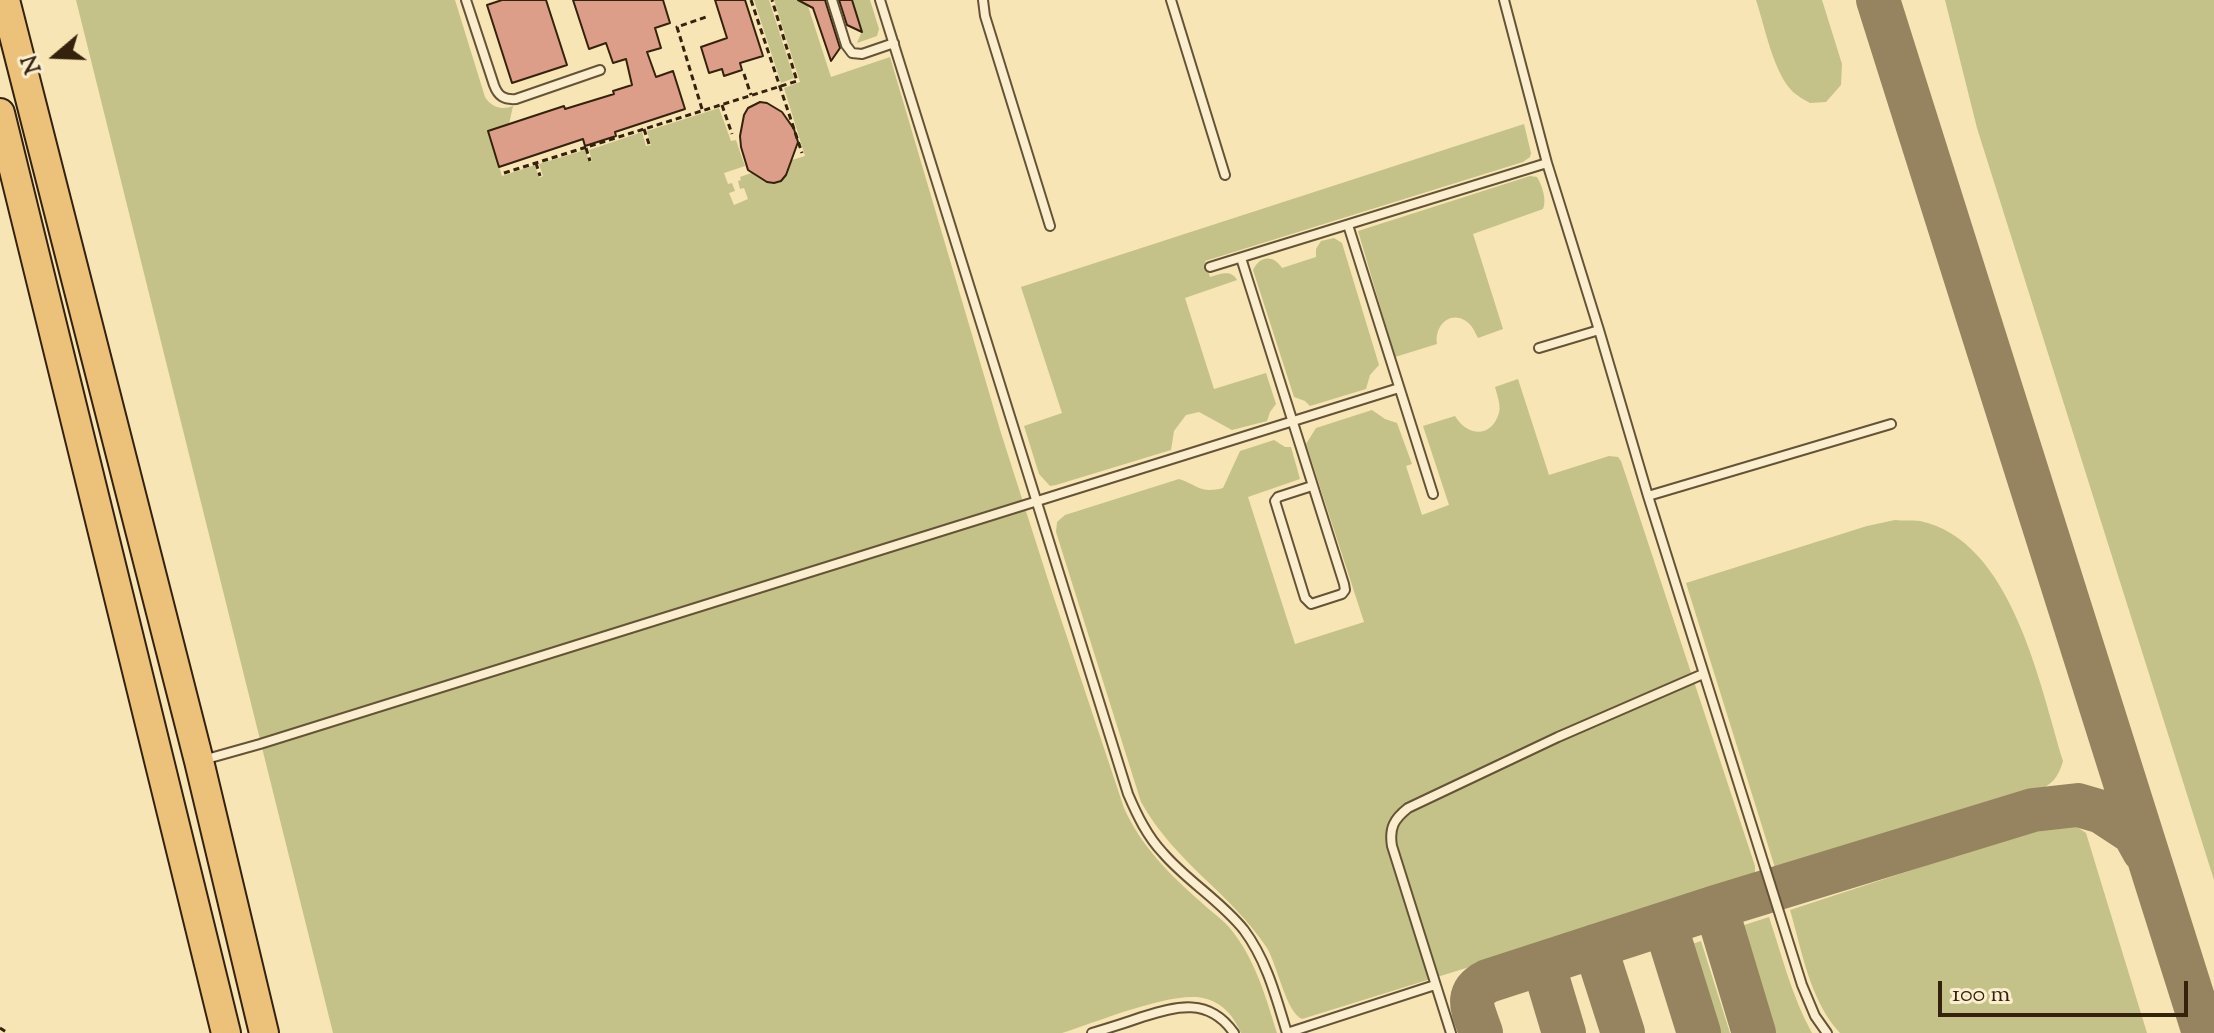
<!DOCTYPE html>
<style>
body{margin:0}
#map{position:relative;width:2214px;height:1033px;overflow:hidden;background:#f7e5b5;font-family:"Sorts Mill Goudy",serif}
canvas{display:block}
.north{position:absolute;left:16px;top:16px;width:80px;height:80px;-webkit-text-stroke:6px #faeecf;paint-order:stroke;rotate:251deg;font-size:22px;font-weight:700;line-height:32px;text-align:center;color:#34220d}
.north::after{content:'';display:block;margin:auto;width:28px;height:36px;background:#34220d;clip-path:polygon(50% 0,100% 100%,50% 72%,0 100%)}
.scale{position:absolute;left:1938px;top:981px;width:250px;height:36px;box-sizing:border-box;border:4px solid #34220d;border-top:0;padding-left:10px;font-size:24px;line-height:28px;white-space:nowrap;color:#34220d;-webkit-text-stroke:6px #faeecf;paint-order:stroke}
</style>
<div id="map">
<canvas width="2214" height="1033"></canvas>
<div class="north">N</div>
<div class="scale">100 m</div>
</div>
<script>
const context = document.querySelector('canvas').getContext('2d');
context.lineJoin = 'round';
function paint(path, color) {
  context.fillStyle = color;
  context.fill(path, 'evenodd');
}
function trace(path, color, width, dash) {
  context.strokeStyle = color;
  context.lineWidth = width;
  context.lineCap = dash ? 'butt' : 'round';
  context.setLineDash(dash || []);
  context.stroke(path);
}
paint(new Path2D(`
 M76,0H455L485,97C492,108 502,110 513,106L509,124L488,131L502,176L535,165L539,178L543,176L539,164L585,150L590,162L592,161L589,150L642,132L646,146L651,145L647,131L719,108L731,141L736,140L745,166L724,173L728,184L732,183L735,191L729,193L734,205L748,199L744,188L740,189L738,181L741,180L740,177L754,172C775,187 784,186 792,160L805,156L784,88L800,82L774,0H806L831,77L890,57L1001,433L1049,583L1124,808C1141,846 1170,875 1201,902C1210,911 1221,918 1229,927C1255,958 1265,995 1277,1033H1241C1234,1017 1224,1004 1207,999C1177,988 1094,1023 1062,1033H333Z
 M754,0H769L794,78L781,83Z
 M852,0H870L879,29L877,36L857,43L862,31Z
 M1756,0H1822L1842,64L1841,85L1826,102L1810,103C1804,100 1798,96 1793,92C1773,72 1765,27 1756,0Z
 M1945,0H2214V880L1977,128Z
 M1524,124L1531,153L1530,157L1523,162L1205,261L1210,277C1220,274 1231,269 1237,280L1185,298L1214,389L1266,373L1276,404L1270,412L1267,421L1232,430L1199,412L1186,415L1174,431L1171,450L1056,485L1050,486L1039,474L1024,426L1062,413L1021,287Z
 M1530,176L1537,177C1542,185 1547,200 1543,209L1473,234L1503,329L1478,338C1475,332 1472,325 1466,321C1449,310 1434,327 1437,344L1395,357L1358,231Z
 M1334,238L1342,243L1379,365L1370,375L1366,389L1310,406L1305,401L1294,397L1253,270C1260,255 1274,255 1282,268L1316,257V249L1321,241Z
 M1518,379L1549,475L1609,456L1618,457L1621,461L1755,866V874L1751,879L1743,882L1302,1019C1286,1012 1278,967 1267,948C1230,892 1175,863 1141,802L1056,532L1057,522L1065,515L1179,479C1198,485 1200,494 1223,488L1240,451L1274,440L1285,447H1291L1300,479L1248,497L1295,644L1364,622L1306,444L1316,428L1372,410L1385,419L1397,423L1412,464L1406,466L1422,515L1449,505L1423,426L1455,416C1467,436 1491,439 1499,413C1501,405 1497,395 1495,387Z
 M1895,520C1903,521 1912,520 1920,521C2012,540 2040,686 2063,761C2058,778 2052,785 2036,791L1776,871L1686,583L1867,526Z
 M2058,822L2074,825L2086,833L2147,1033H1840C1810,1001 1802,951 1790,910Z
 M1769,917C1782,956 1792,997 1812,1033H1775L1741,926Z
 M1701,941L1730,1033H1714L1686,946Z`), '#c4c288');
trace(new Path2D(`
 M1878,0L2204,1033
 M1716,907L1754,1033
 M1665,924L1699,1033
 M1595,946L1623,1033
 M1543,963L1564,1033
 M1481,1033C1474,1011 1462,994 1488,981L1716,907L2033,810L2078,805L2102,812L2134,833L2144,851`), '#968461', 44);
const building = new Path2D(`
 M502,0H546L567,65L512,83L487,5Z
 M573,0H663L670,23L655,28L661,48L647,52L656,77L673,71L685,109L615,132L616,136L585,146L583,139L499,167L488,131L564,106L565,109L614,94L613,91L632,85L626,59L613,63L606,43L589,49Z
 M715,0H745L763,56L740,63L742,70L724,76L722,69L709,73L701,47L727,38Z
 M798,0H825L840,48L831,61L813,8Z
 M839,0H852L862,32L847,25Z
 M760,102L767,103L782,112L794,129L798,142L786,175L781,181L774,183L767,182L748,170L741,147L740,136L744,115L748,108Z`);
paint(building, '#dc9d89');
trace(building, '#34220d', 2);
const lane = new Path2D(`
 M466,0L494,85C498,96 504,100 516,99L600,70
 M832,0L846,45L852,53L862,54L894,43
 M880,0L1128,794C1137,815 1147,836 1163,853C1187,881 1221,901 1244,930C1267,961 1276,997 1287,1033
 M983,0L985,16L1050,226
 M1171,0L1225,175
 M1504,0L1547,163L1599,330L1648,496L1802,985L1815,1016L1827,1033
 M1348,225L1433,494
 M1241,258L1344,584L1345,590L1342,594L1311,604L1305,598L1275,501L1278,497L1312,486
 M1210,267L1547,163
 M1539,348L1599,330
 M1648,496L1891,424
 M203,760L260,744L1399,388
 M1092,1033C1109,1028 1125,1023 1142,1017C1177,1006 1209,997 1234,1033
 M1287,1033L1435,985
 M1451,1033L1392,846C1389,828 1394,819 1408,808L1558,737L1703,674`);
const highway = new Path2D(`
 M5,0L199,761L264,1033
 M0,113L226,1033`);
trace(lane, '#655337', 12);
trace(highway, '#34220d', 32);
trace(new Path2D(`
 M751,0L802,153
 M744,74L751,95
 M722,105L732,134
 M702,109L677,27L709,16
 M644,129L649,144
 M586,148L590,161
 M536,163L540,176
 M504,173L797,81L772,0
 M0,1028L8,1033`), '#34220d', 3, [6, 4]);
trace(lane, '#faeecf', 8);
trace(highway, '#ecc27a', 28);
</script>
